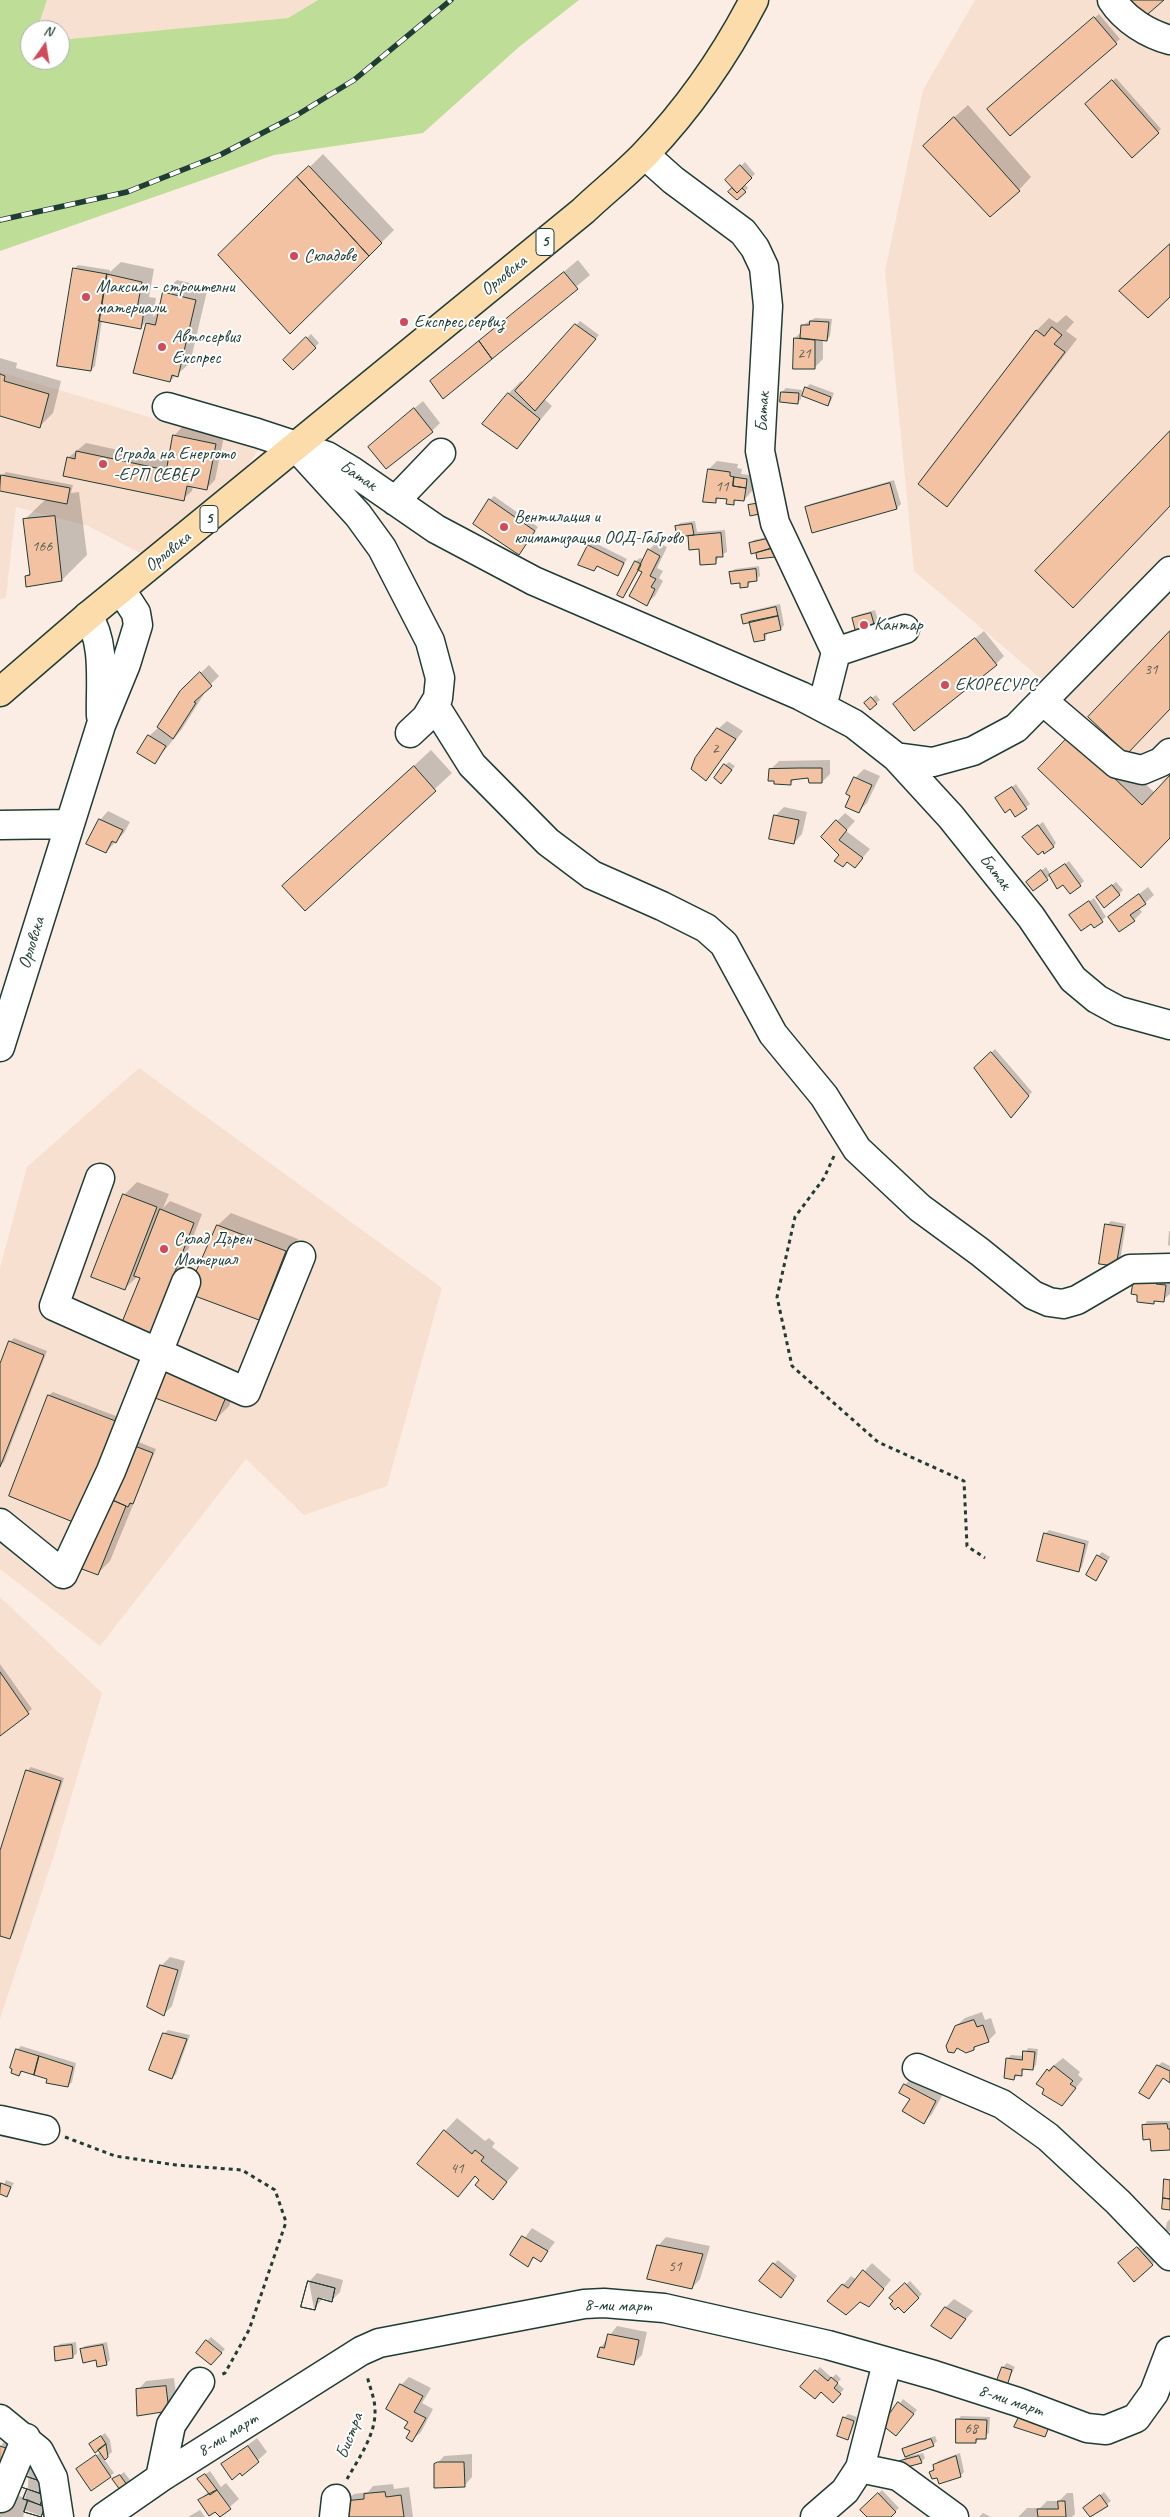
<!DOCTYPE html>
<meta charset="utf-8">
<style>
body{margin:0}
#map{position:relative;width:1170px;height:2517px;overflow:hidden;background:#fbede3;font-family:Caveat,sans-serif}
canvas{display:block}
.north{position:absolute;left:20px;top:20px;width:50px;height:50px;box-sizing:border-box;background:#fff;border:1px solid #a5b1ae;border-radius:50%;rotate:13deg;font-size:14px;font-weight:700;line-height:20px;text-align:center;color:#1f3d34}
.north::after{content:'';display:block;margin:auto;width:18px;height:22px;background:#d1495b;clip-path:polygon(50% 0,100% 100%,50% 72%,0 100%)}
</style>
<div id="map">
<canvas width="1170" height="2517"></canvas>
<div class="north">N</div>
</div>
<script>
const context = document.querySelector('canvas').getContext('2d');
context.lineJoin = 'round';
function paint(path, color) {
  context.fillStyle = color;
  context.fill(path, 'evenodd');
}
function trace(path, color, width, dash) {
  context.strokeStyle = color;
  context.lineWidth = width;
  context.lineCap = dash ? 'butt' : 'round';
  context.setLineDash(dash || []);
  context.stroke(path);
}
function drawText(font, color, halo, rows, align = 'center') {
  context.font = font + ' Caveat,sans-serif';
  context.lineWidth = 4;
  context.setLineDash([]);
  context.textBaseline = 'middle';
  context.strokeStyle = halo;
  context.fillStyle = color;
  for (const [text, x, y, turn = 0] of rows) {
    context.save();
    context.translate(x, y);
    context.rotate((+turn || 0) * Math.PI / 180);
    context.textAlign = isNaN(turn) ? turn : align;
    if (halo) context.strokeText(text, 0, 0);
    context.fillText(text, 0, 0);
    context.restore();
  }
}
paint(new Path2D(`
 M47,0H318L288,18L68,40H60V30H37Z
 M975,0H1170V788L914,571L885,271L923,90Z
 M0,372L258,450L243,472L142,554L88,526L16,507L6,598L0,599Z
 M139,1068L442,1288L387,1486L304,1515L246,1459L100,1646L0,1569V1268L27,1167Z
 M0,1597L102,1693L54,1855L0,2019Z`), '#f8e0d0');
paint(new Path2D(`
 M0,0H47L37,30H30V60H60V40L288,18L318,0H579L519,47L423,133L274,155L0,251Z`), '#bede97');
paint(new Path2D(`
 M1099,14L1120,39L1010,135L993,106Z
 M1116,78L1161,129L1132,156L1090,100Z
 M968,105L1031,177L1019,190L937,133Z
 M323,154L394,230L369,255H220Z
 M745,162L755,174L745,184L748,188L737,199L730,192L734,188L727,180Z
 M578,260L590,275L444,397L484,338Z
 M121,262L154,269L149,297L156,298L153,317L160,310L164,292L177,280L208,287L190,363L170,381L135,372L147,321L140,328L102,320L95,366L91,370L74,269L78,265L110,270V272Z
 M1066,315L1074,322L1066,331L1077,339L959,492L947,505L920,484L1037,330L1049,318L1057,323Z
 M815,318L832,319L830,336L827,340L823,339V359L814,368L795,338L802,331L803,325Z
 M580,321L599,335L544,399L552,406L517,448L484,424L509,393L521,381L524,383Z
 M311,334L319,343L293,369L285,360Z
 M0,358L17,363L16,368L61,381L53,413L40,426L0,415Z
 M810,384L834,393L831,401L828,405L806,388Z
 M786,388L802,390L801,399L797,403L782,392Z
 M423,401L440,423L432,431L378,439Z
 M182,427L224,436L215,480L207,488L193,485L192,491L183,499L68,458L86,443L169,461L174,436Z
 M717,461L738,464L737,468L742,469L741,474L750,475V479L754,480L752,491L744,500L738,499L733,503L728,498L720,497L715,502L709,469Z
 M6,472L73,485L71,493L79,492L87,555L62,580L26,576L31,572L24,520L46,499L0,490L2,476Z
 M894,480L901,504L897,508L806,507L810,504Z
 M494,496L538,527L523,549L490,500Z
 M695,521L697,532L725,530L727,552L719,556L716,562L700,548L690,549L689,535L676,527L680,523Z
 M775,535L778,552L774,556L758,557L757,551L750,544L754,540Z
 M593,542L627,559L618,574L599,565L594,570L589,546Z
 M657,542L667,547L657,568L663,571L659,578L663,581L655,596L646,604L643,572L639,569L626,593L622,597L618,595L636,561L640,558L644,560L649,550Z
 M759,566L760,576L747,585L731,572L735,569Z
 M780,604L784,625L781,629L768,632L765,639L750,621L743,616L746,612Z
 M875,610L880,627L854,618L857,615Z
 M984,631L1004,656L996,664L894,704Z
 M209,665L219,676L202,693L204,694L182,729L155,762L149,736L158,728L181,692Z
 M876,695L880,700L876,703L870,699Z
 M727,721L743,731L706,779L718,729Z
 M1083,724L1155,793L1170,777V837L1141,866Z
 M431,750L452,773L305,909L284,886Z
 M830,760V774L822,782L810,776L795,778L791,783L770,770L779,761Z
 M729,762L735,766L725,778V765Z
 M864,769L880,776L867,803L858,812L852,796L848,794L855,778Z
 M1016,784L1030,804L1016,815L1001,795Z
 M784,807L807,812L802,834L794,843L776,815Z
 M108,811L130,822L124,833L106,852L100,820Z
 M845,813L855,821L846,831L870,849L855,867L841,855L837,821Z
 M1043,822L1056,843L1053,847L1027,833Z
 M1069,861L1084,881L1080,885L1063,883L1050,876L1033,889L1032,878L1046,867L1051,875Z
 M1116,882L1123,890L1119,894H1101Z
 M1148,887L1154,895L1139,908L1142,912L1134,920L1110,917Z
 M1094,898L1106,917L1094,926L1092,922L1071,915Z
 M995,1049L1032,1092L1015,1112L976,1068Z
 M137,1182L169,1194L163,1208L170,1201L202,1214L153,1340L141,1277L138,1276L124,1289L92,1276L125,1194Z
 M231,1213L298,1239L272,1306L259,1318L218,1225Z
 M1111,1221L1126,1224L1120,1261L1116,1265L1107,1225Z
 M1169,1231H1170V1246L1168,1245Z
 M1170,1277V1294L1163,1300H1156L1153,1303L1139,1294L1134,1281Z
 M14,1338L47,1351L4,1462L0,1466V1368L10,1342Z
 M164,1366L240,1379L229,1406L216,1419Z
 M53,1392L121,1418L82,1519L49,1395Z
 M136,1441L156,1449L110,1561L97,1574Z
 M1049,1530L1089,1541L1082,1567L1078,1571L1045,1534Z
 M1102,1552L1110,1557L1096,1580L1098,1556Z
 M0,1664L32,1709L0,1735Z
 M31,1767L64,1778L13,1934L9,1937L0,1934V1855L27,1771Z
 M170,1957L185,1961L172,2006L164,2014L161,1966Z
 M982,2012L985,2020L991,2018L996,2033L988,2041L978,2044L974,2049L958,2047L954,2051L956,2026L965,2018Z
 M168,2030L190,2035L176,2074L172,2078L164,2034Z
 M21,2046L76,2063L72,2082L68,2086L24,2070L19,2075L17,2050Z
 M1028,2048L1038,2049L1036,2065L1033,2069L1025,2068L1021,2074L1014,2078L1007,2059L1011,2055L1024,2056Z
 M1063,2058L1080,2072L1078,2075L1083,2079L1062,2105L1045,2089L1048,2070Z
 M1162,2062L1170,2066V2081L1163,2077L1158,2066Z
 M913,2076L944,2092L932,2114L923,2123L905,2085Z
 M457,2118L485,2141L489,2138L495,2143L492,2147L519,2168L493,2198L476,2176L458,2195L445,2131Z
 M1147,2121H1170V2149L1151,2138L1144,2125Z
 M6,2180L14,2183L7,2195L0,2193Z
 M1170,2219V2232L1165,2231L1167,2222Z
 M532,2228L555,2242L541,2260L535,2257L527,2265L512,2255Z
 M666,2237L710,2246L700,2279L692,2288L658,2246Z
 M1142,2244L1156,2261L1134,2280L1124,2259Z
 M778,2260L797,2276L784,2292L774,2264Z
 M872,2263L891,2280L869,2306L860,2301H829L851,2276L857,2280Z
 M317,2273L343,2280L340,2292L331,2301L323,2298L314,2309L309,2282Z
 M910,2281L922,2294L904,2311L891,2298Z
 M954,2299L973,2311L950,2338L946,2307Z
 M617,2326L647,2332L642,2355L633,2364L601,2347Z
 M211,2337L225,2349L215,2360L207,2341Z
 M76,2342L77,2353L73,2357L56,2348L60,2344Z
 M107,2342L110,2360L106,2364L81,2350L85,2346Z
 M1007,2363L1015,2367L1006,2384L1003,2367Z
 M820,2367L832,2378L836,2374L841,2379L837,2383L844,2389L837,2397L822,2390L802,2387Z
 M409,2377L431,2388L422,2403L433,2409L421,2432L412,2440L401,2385Z
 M174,2378L177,2402L168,2410L138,2390L146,2381Z
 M903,2399L917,2410L900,2430L884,2425Z
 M848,2414L857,2417L851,2434L847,2438L844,2418Z
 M961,2416L990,2417L989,2433L975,2442L958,2420Z
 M105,2433L110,2440L112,2452L104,2459L114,2473L110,2476L77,2469L101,2452L91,2444Z
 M935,2436L937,2441L933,2445L904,2450L907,2446Z
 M257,2438L267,2452L242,2474L223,2464Z
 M4,2442L19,2448L0,2470V2447Z
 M923,2453L925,2458L921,2462L902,2461L905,2457Z
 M960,2453L964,2472L960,2476H937L931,2472L938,2461Z
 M472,2454V2477L464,2486L436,2465L444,2456Z
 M29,2461L47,2491L45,2512L41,2516L25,2510L23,2517H0V2490L25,2498L28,2488Z
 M210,2471L221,2487L226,2483L239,2499L219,2516L215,2510L200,2500L209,2491L203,2476Z
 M124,2472L130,2480L120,2488L114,2480Z
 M393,2484L394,2489L409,2487L413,2517H347L345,2502L354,2494L368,2492L373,2486Z
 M882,2490L899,2508L889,2517H869L862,2510Z
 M1104,2492L1111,2501L1091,2517L1085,2508Z
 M1067,2493H1073L1075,2514L1072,2517H1018L1027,2508H1040L1047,2501H1059Z
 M200,2510L205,2517H188Z
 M983,2513L991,2517H979Z`), '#0003');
const building = new Path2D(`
 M1124,0H1164L1141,20Z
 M1094,17L1117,44L1010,136L987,109Z
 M1112,80L1159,133L1132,158L1085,104Z
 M954,117L1020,191L990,217L923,146Z
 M740,165L752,178L737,193L725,180Z
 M309,166L382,243L369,256L297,177Z
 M297,177L369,256L290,334L218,255Z
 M732,188L737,193L742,188L746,192L737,200L728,192Z
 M1170,244V297L1148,318L1119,291Z
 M73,268L107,274L91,371L57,366Z
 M564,272L578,289L492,359L479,341Z
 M107,274L142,282L137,309L144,311L141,329L99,321Z
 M163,292L196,300L178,377L172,375L170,382L133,373L146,323L155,325Z
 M810,321L829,322L827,341L800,338L801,325H809Z
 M575,324L596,339L535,411L515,391Z
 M1052,327L1062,335L1054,344L1065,352L947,507L918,484L1036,330L1044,336Z
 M306,337L316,348L293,370L283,360Z
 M794,338L815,340V369H793Z
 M479,341L492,359L443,399L430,381Z
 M0,374L5,376L4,381L49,394L40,428L0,416Z
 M805,387L831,397L828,406L802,396Z
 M781,392L799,393L798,404L780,402Z
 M508,393L540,419L517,449L482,424Z
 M414,408L433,432L386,469L368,447Z
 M1170,431V506L1073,608L1035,571Z
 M173,435L216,444L207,490L187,486L184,501L63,476L67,457L75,459L76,451L166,470Z
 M708,469L730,472V476L734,477L733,486L746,488L744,501L734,500V505L726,504L727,499L716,498V503L703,502Z
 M1,475L70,488L67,504L0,491Z
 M734,477L747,479L746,488L733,486Z
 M890,483L897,509L812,533L805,507Z
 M489,499L535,531L519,555L473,524Z
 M761,503L764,513L750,516L748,505Z
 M55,516L62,581L26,587L25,576L30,575L23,519Z
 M692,524L694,535L677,537L675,526Z
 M721,533L723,557H716V564L700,565L699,549L689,550L688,536Z
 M771,538L773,548L751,554L749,543Z
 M588,545L624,563L618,576L597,566L594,571L578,565Z
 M773,548L775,557L757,559L756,553Z
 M648,549L660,556L650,576L656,579L651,587L655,589L647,606L629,596L642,572L638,570Z
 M635,561L641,564L640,567L623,598L617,595Z
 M756,569L757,581L748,582V587L740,588V583L731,584L729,572Z
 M776,607L778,616L743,624L741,615Z
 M871,613L876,632L857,637L852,618Z
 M778,616L781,630L764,634L765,640L754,642L749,622Z
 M1170,631V709L1127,754L1088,717Z
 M975,638L997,665L914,731L893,704Z
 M200,672L212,686L194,702L196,703L173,739L157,727L180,691Z
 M871,697L877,704L870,710L864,703Z
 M717,728L736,739L706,781L691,769L695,758Z
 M148,735L166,746L155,764L137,753Z
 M1070,735L1142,805L1170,775V838L1141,868L1038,769Z
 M724,764L732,770L721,784L714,778Z
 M414,766L436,791L305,911L282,886Z
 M799,768H822V783H809L808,778L791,780V785L774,784V781H768L769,769Z
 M854,777L872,785L859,813L845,807L850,796L846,794Z
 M1012,787L1027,809L1015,817L1010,809L1005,813L995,798Z
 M774,815L799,820L794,844L769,839Z
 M99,819L123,830L116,843L112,841L106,853L86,844Z
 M836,820L847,830L839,840L863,858L855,868L847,862L843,867L834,861L839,855L821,837Z
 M1038,825L1054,847L1044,854L1043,851L1038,855L1022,837Z
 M1065,864L1081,886L1070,894L1063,885L1057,889L1049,875Z
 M1041,870L1048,880L1033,891L1026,882Z
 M1112,885L1120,895L1104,908L1096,897Z
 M1139,894L1146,904L1130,915L1135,921L1119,932L1108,917Z
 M1089,901L1103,922L1094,928L1091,924L1081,931L1069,915Z
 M991,1052L1029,1096L1011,1118L974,1068Z
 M123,1194L157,1207L125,1290L91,1277Z
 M160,1209L194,1223L169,1287L174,1290L154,1341L120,1327L140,1278L134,1276Z
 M1105,1224L1123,1227L1116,1266L1099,1264Z
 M217,1225L286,1251L259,1320L187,1293Z
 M1156,1281V1284L1166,1285L1164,1302L1154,1301V1304L1137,1302V1295L1131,1294L1133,1282Z
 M9,1341L44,1355L0,1467V1364Z
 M163,1365L228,1392L216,1421L150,1396Z
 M48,1395L118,1422L78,1524L9,1496Z
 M132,1445L153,1453L133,1504L130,1503L128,1507L110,1499Z
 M110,1499L126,1506L98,1575L82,1569Z
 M1044,1533L1085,1544L1079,1572L1037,1561Z
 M1097,1555L1107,1561L1096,1581L1086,1575Z
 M0,1672L29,1714L0,1736Z
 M26,1770L61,1781L10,1939L0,1936V1851Z
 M160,1965L178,1970L164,2016L147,2007Z
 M974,2020L977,2027L983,2025L989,2042L974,2047V2050L966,2053L957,2048L954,2053L948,2052L946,2046L955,2026Z
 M163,2033L187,2039L172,2079L149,2070Z
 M16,2049L39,2056L34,2075L21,2071L19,2076L11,2073L12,2069L10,2068Z
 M1023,2051L1035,2052L1033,2070L1022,2069V2076L1015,2075L1014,2080L1004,2078L1006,2058L1022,2060Z
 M39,2056L73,2067L68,2087L46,2083L47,2079L34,2075Z
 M1157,2065L1170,2071V2083L1163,2078L1149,2099L1139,2093Z
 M1054,2066L1073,2081L1070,2084L1076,2088L1062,2106L1042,2094L1044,2089L1036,2084L1047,2069L1049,2071Z
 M904,2084L936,2101L924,2124L902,2111L910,2099L899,2093Z
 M1167,2124L1168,2129H1170V2150L1151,2151L1150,2139L1143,2140L1142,2125Z
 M444,2130L472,2154L475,2150L484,2157L481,2161L507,2182L493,2200L475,2185L479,2180L475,2176L458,2197L417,2164Z
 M1164,2179L1170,2180V2199L1163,2198Z
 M1,2183L11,2187L7,2197L0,2194Z
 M1163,2198L1170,2199V2210L1162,2209Z
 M522,2236L548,2251L541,2262L533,2257L528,2267L510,2255Z
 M657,2245L703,2254L692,2289L647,2279Z
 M1137,2247L1153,2265L1134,2282L1118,2263Z
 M773,2263L794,2280L781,2298L759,2281Z
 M863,2270L884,2289L869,2307L860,2302L846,2315L827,2301L842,2284L848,2288Z
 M308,2281L335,2288L332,2302L318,2298L315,2310L301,2307Z
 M308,2281L335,2288L332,2302L318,2298L315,2310L301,2307Z
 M905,2283L919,2298L904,2313L898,2307L895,2310L890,2304L893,2301L889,2298Z
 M945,2307L966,2319L951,2339L931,2326Z
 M608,2334L639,2340L634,2365L597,2357L600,2347L604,2348Z
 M206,2340L222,2353L211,2365L196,2353Z
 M72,2345L73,2358L55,2361L54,2347Z
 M103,2345L107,2365L97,2367L96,2360L83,2363L80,2349Z
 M1002,2367L1012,2370L1007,2386L996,2383Z
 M815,2370L828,2381L831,2377L838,2383L834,2388L841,2394L833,2403L821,2392L815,2399L800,2387Z
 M400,2384L423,2396L414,2412L426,2418L412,2442L406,2438L410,2431L404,2428L408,2422L386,2409Z
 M166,2386L169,2411L137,2416L136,2389Z
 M898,2402L914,2414L896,2436L882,2425Z
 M843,2417L854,2421L848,2440L837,2436Z
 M1019,2417L1049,2427L1045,2437L1014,2427Z
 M956,2419L987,2420L986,2439H976V2443H956Z
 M101,2436L106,2444L95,2453L89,2444Z
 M931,2439L934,2446L905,2457L902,2449Z
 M106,2444L108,2457L105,2460L98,2450Z
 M0,2446L16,2452L0,2472Z
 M248,2446L259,2462L242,2476L240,2473L232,2480L221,2464Z
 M96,2455L111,2477L91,2491L76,2469Z
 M919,2456L922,2463L903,2468L900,2461Z
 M956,2456L961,2477L939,2484L937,2478L932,2479L929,2472L934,2470L933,2465Z
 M438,2462H464L465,2487L434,2488V2464Z
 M24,2464L41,2470L37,2480L43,2482L39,2493L44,2495L40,2505L45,2507L41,2517L24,2512L28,2500L23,2499L27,2489L21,2487L25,2476L20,2474Z
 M24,2464L41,2470L37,2480L20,2474Z
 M205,2474L217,2490L210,2495L197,2479Z
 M120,2475L127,2485L120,2490L112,2479Z
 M25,2476L43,2482L39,2493L21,2487Z
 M27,2489L44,2495L40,2505L23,2499Z
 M217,2490L231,2509L220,2517L215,2512L209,2516L198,2500Z
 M385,2492L386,2497L401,2495L404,2517H346L344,2501L364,2499V2494Z
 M878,2493L896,2512L891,2517H867L860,2510Z
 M1100,2495L1108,2506L1090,2517L1083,2508Z
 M28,2500L45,2507L41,2517L24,2512Z
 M1058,2501H1065L1066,2517H1038L1037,2509H1058Z`);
paint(building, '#f2c2a2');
trace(building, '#1f3d34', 1);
const minor = new Path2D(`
 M1112,0C1125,20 1148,34 1170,40
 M645,155L673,180L743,232L755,248L764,267L768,306L760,451L775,523L836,652L822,707
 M167,407L257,433L327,456L352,471L436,529L534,581L801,696L854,724L896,757L951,817L1031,917L1073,979L1097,999L1119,1011L1170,1025
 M296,447L358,515L382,548L430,641L440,678L438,698L426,718L410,733
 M395,501L441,453
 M88,616C106,643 100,685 101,716
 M836,652L905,629
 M1043,701L1117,764L1142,770L1161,762L1170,753
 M435,706L472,765L548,842L592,875L662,906L706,928L724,944L773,1034L824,1096L857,1149L920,1208L980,1252L1033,1295L1049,1302L1063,1304L1077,1300L1130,1269L1170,1268
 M896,757L933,762L973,751L1016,728L1170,571
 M0,825L69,824
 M0,1047L101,725L126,664L138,625L136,613L121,590
 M100,1178L54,1306L246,1392L301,1256
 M0,1523L63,1574L111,1471L186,1282
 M917,2068L1002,2104L1048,2137L1118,2202L1170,2256
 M0,2120L45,2130
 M0,2419L39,2451L53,2478L59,2517
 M860,2468L898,2476L954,2517
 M160,2478L171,2425L200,2382
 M1,2498L26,2438
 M104,2517L160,2478L361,2351L379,2343L584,2304L604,2303L664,2308L828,2345L934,2375L1018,2402L1087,2428L1106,2430L1136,2418L1154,2393L1170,2351
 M334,2517L336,2499
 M815,2517L845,2491L860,2468L887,2363`);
const major = new Path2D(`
 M0,692L88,616L583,211C603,192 626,174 645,154C689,108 725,56 754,0`);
trace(minor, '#1f3d34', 31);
trace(major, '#1f3d34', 31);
trace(new Path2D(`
 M834,1156L824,1178L795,1217L777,1297L792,1366L878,1442L964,1481L967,1546L985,1558
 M65,2137L115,2156L176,2165L242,2170L275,2190L286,2222L249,2330L225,2373L220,2375
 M347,2479C359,2458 376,2434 375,2410C375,2398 369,2386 367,2375`), '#1f3d34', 3, [4, 4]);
trace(minor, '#fff', 28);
trace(major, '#fddcac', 28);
const rail = new Path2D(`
 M0,220L127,192L220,155L297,115L354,80L451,0`);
trace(rail, '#1f3d34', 5.5);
trace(rail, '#fff', 4, [11]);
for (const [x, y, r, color] of [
 [294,256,5,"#d1495b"],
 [86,297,5,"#d1495b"],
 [404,322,5,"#d1495b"],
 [162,347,5,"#d1495b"],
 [103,464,5,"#d1495b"],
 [504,527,5,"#d1495b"],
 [864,625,5,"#d1495b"],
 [945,685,5,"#d1495b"],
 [164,1249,5,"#d1495b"]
]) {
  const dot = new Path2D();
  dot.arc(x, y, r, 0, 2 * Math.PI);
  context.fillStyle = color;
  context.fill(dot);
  trace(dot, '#fff', 2);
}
drawText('15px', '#545e50', null, [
 ["21",804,354],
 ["11",722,487],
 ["166",42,547],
 ["31",1151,670],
 ["2",715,749],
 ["41",457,2169],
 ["51",675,2267],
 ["68",971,2429]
]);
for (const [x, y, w] of [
 [545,242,18],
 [209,519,18]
]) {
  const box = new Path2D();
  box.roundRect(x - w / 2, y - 13.5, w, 27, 4);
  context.fillStyle = '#fff';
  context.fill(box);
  trace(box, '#1f3d34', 1);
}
drawText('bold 16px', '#1f3d34', null, [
 ["5",545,242],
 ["5",209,519]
]);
drawText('18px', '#1f3d34', '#fff', [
 ["Складове",304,256],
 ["Максим - строителни",96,287],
 ["материали",96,308],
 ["Експрес сервиз",414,322],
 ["Автосервиз",172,337],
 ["Експрес",172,358],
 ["Сграда на Енергото",113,454],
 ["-ЕРП СЕВЕР",113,475],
 ["Вентилация и",514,517],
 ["климатизация ООД-Габрово",514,538],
 ["Кантар",874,625],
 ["ЕКОРЕСУРС",955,685],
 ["Склад Дърен",174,1239],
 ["Материал",174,1260]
], 'left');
drawText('18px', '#1f3d34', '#fff', [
 ["Орловска",504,276,-39],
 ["Батак",763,412,-87],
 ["Батак",358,476,33],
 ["Орловска",168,552,-39],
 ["Батак",995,872,52],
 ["Орловска",32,943,-73],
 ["8-ми март",618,2306,1],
 ["8-ми март",1011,2401,19],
 ["8-ми март",228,2435,-32],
 ["Бистра",350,2436,-69]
]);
</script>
